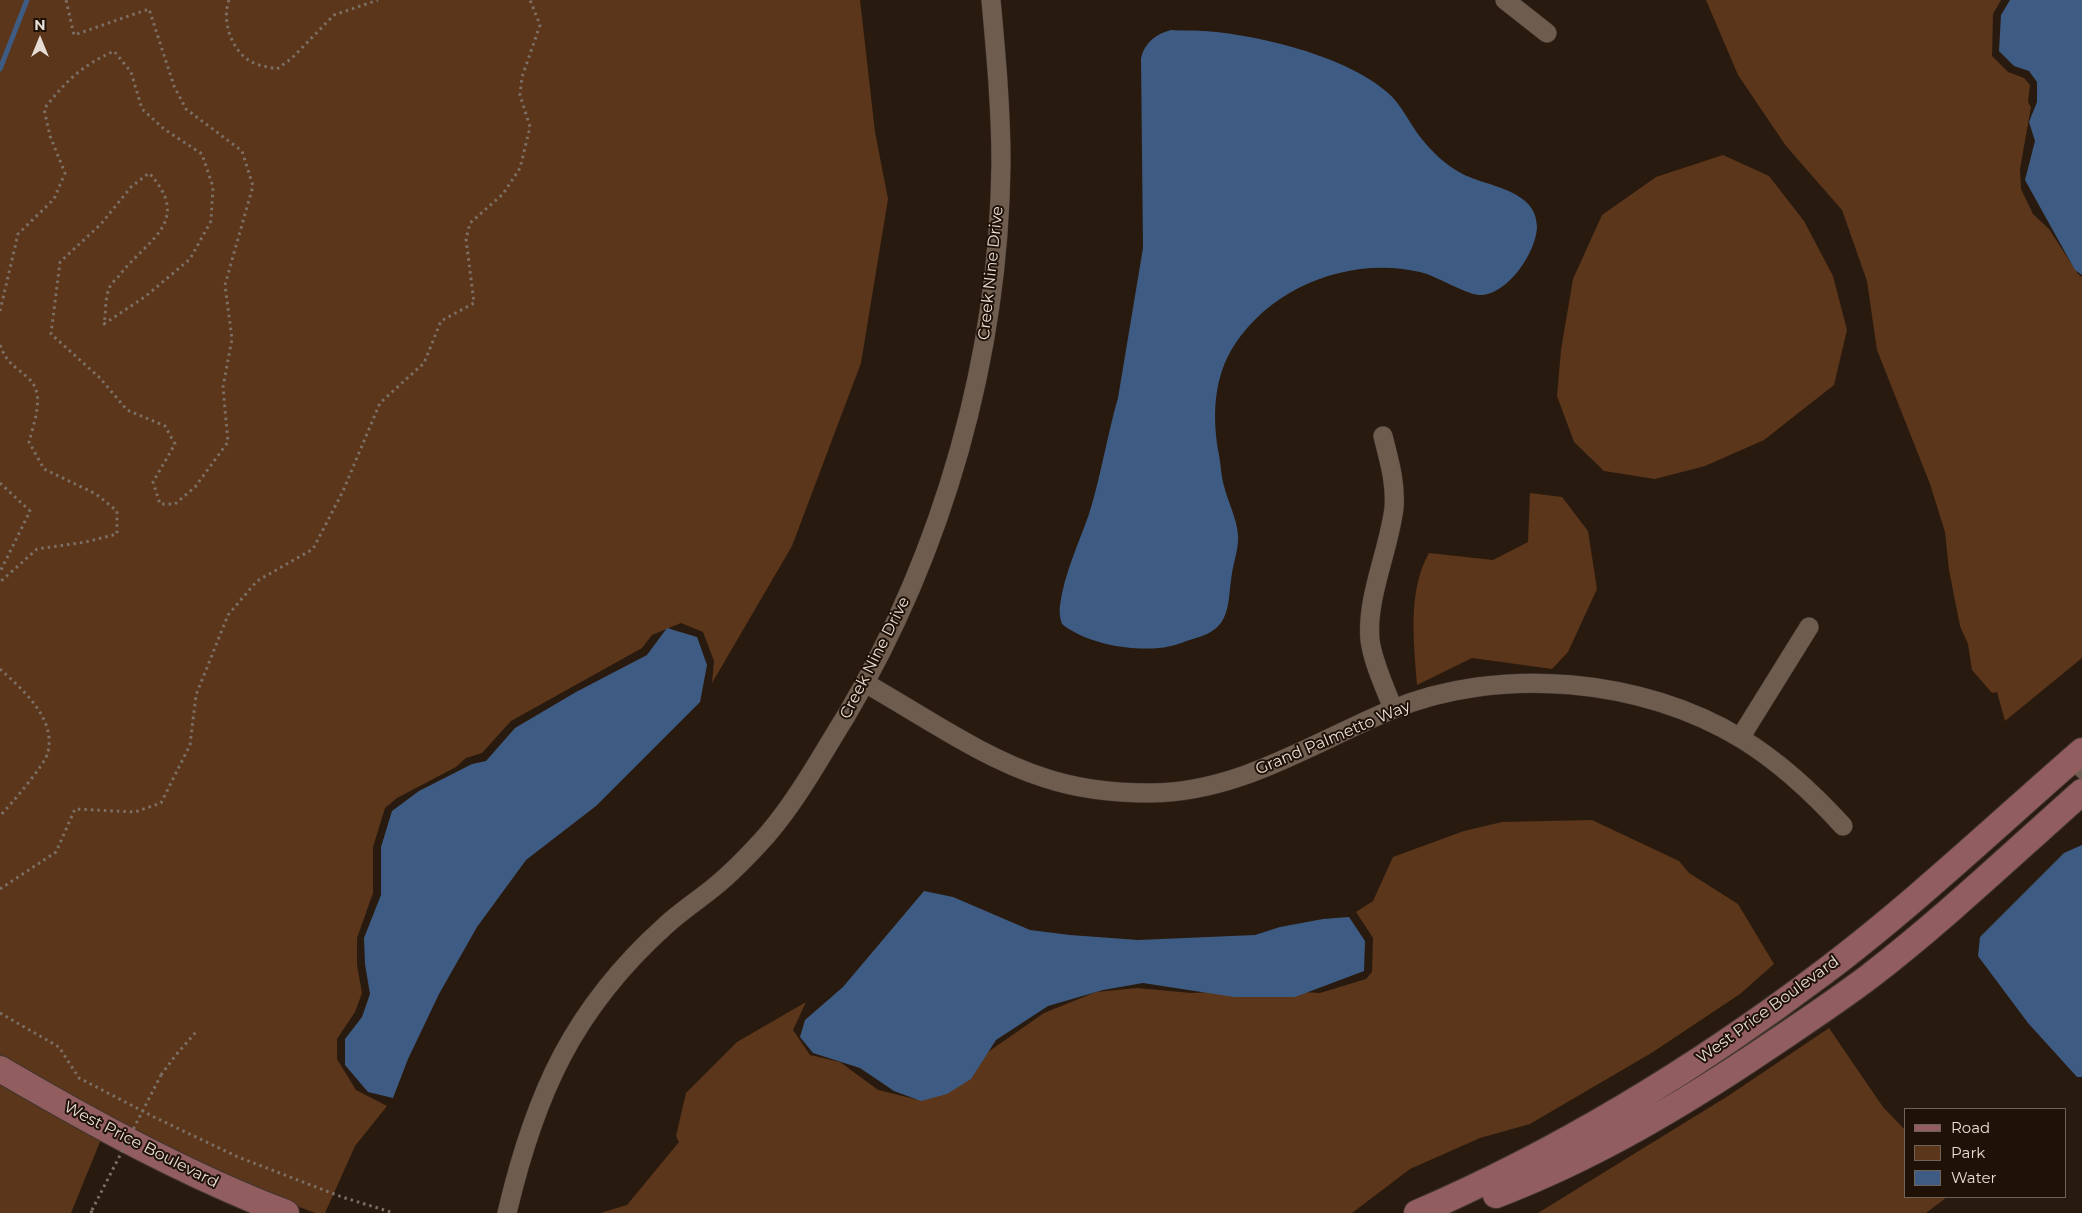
<!DOCTYPE html>
<style>
body{margin:0}
#map{position:relative;width:2082px;height:1213px;overflow:hidden;background:#291a0f;font-family:Montserrat,sans-serif}
canvas{display:block}
.legend{position:absolute;left:1904px;top:1108px;width:162px;height:90px;box-sizing:border-box;background:#1f1106;border:1px solid #6f6359;margin:0;padding:6px 9px;list-style:none;font-size:15px;color:#e7ddd5}
.legend li{display:flex;align-items:center;gap:10px;height:25px}
.legend b{width:25px;border:1px solid #6f6359}
.north{position:absolute;left:15px;top:15px;width:50px;height:50px;-webkit-text-stroke:4px #1f1106;paint-order:stroke;rotate:0deg;font-size:14px;font-weight:700;line-height:20px;text-align:center;color:#e7ddd5}
.north::after{content:'';display:block;margin:auto;width:18px;height:22px;background:#e7ddd5;clip-path:polygon(50% 0,100% 100%,50% 72%,0 100%)}
</style>
<div id="map">
<canvas width="2082" height="1213"></canvas>
<ul class="legend">
<li><b style="height:6px;background:#915d5f"></b>Road</li>
<li><b style="height:14px;background:#5b361a"></b>Park</li>
<li><b style="height:14px;background:#3e5c83"></b>Water</li>
</ul>
<div class="north">N</div>
</div>
<script>
const context = document.querySelector('canvas').getContext('2d');
context.lineJoin = 'round';
function paint(path, color) {
  context.fillStyle = color;
  context.fill(path, 'evenodd');
}
function trace(path, color, width, dash) {
  context.strokeStyle = color;
  context.lineWidth = width;
  context.lineCap = dash ? 'butt' : 'round';
  context.setLineDash(dash || []);
  context.stroke(path);
}
function drawText(font, color, halo, rows, align = 'center') {
  context.font = font + ' Montserrat,sans-serif';
  context.lineWidth = 4;
  context.setLineDash([]);
  context.textBaseline = 'middle';
  context.strokeStyle = halo;
  context.fillStyle = color;
  for (const [text, x, y, turn = 0] of rows) {
    context.save();
    context.translate(x, y);
    context.rotate((+turn || 0) * Math.PI / 180);
    context.textAlign = isNaN(turn) ? turn : align;
    if (halo) context.strokeText(text, 0, 0);
    context.fillText(text, 0, 0);
    context.restore();
  }
}
paint(new Path2D(`
 M0,0H860L875,132L888,199L861,363L792,546L712,683L714,661L703,632L681,623L652,635L642,648L511,721L482,753L466,758L456,767L397,798L385,808L373,847V893L357,938V965L362,993L355,1012L337,1039V1059L356,1090L387,1106L355,1146L325,1213H315L255,1190L205,1168L0,1058Z
 M1706,0H2001L1993,14L1992,56L2008,72L2024,78L2030,85L2028,102L2031,107L2020,169L2021,189L2033,214L2049,229L2078,274L2082,277V658L2005,721L1997,692L1992,693L1972,670L1968,644L1960,626L1949,570L1945,532L1930,484L1877,350L1867,281L1842,210L1786,146L1738,75Z
 M1723,155L1769,176L1804,221L1833,276L1847,330L1834,385L1764,440L1705,466L1655,479L1604,471L1574,442L1557,396L1561,350L1573,279L1602,215L1656,177Z
 M1530,493L1562,497L1588,531L1597,589L1568,652L1552,669L1472,658L1417,685C1414,643 1407,592 1429,553L1493,560L1528,542Z
 M1592,820L1679,861L1689,873L1738,904L1774,964L1740,994L1653,1052L1530,1124L1480,1138L1410,1169L1352,1213H600L627,1205L679,1142L676,1136L686,1093L737,1042L806,1002L793,1030L810,1055L840,1062L878,1090L919,1100L1044,1013L1096,992L1137,988L1191,993L1271,990L1320,993L1366,979L1372,972L1373,938L1356,912L1373,901L1393,857L1464,831L1502,822Z
 M1829,1028L1883,1107L1906,1131V1197H1947L1926,1213H1538L1728,1096Z
 M0,1081L102,1137L71,1213H0Z`), '#5b361a');
paint(new Path2D(`
 M2010,0H2082V275L2075,270L2025,180L2035,141L2029,122L2037,102V82L2029,71L2014,66L1999,51L2001,15Z
 M1171,30C1182,31 1192,30 1203,31C1256,34 1346,56 1387,92C1402,105 1409,123 1421,138C1431,151 1445,164 1459,172C1484,187 1537,188 1537,227C1536,253 1507,296 1479,295C1465,294 1437,276 1420,272C1352,256 1274,285 1235,344C1213,377 1212,418 1219,455C1221,465 1221,476 1224,486C1228,502 1237,519 1238,535C1239,547 1234,561 1232,573C1227,605 1232,628 1196,638C1183,642 1172,647 1159,648C1129,651 1085,643 1062,624C1060,618 1059,612 1060,605C1064,574 1079,543 1089,514C1101,476 1107,436 1118,398L1143,248L1141,58C1145,42 1156,34 1171,30Z
 M667,628L697,637L707,665L700,702L596,806L526,860L477,927L439,994L408,1059L393,1098L368,1092L345,1065V1039L362,1017L370,994L365,964L364,938L381,895V847L392,811L419,791L472,764L486,761L515,728L576,692L647,655Z
 M2082,845V1077H2077L2028,1023L1978,956L1980,937L2064,853Z
 M924,891L953,897L1030,930L1070,935L1138,940L1255,935L1280,927L1323,919L1349,917L1365,941L1364,971L1295,997H1234L1143,983L1103,990L1048,1006L996,1040L971,1079L947,1094L921,1101L894,1091L860,1068L813,1053L800,1037L805,1020L843,987Z`), '#3e5c83');
trace(new Path2D(`
 M0,69L27,0`), '#3e5c83', 5);
const lane = new Path2D(`
 M2071,764L2082,775`);
const street = new Path2D(`
 M1505,0L1547,33
 M1383,436C1389,460 1396,483 1394,508C1389,550 1366,598 1370,640C1373,663 1385,687 1393,709
 M865,683C922,715 982,758 1045,778C1078,789 1115,793 1150,793C1238,793 1312,743 1391,710C1499,665 1643,678 1742,739C1781,763 1812,792 1843,826
 M1740,738L1809,627
 M507,1213C535,1094 573,1009 665,926C680,912 697,901 713,888C733,872 750,854 767,835C798,799 821,756 846,716C944,550 999,356 1001,163C1001,109 996,54 991,0`);
const secondary = new Path2D(`
 M0,1069C92,1123 187,1175 286,1213
 M1496,1195C1593,1158 1682,1105 1768,1047C1802,1024 1837,1001 1870,976C1944,919 2012,854 2082,792
 M1417,1213C1563,1150 1697,1068 1824,972C1914,904 1997,825 2082,751`);
trace(lane, '#40352f', 10);
trace(street, '#40352f', 20);
trace(secondary, '#40352f', 28);
trace(new Path2D(`
 M229,0C222,19 230,47 247,59C254,65 268,67 277,69L292,58L334,15L378,0
 M0,311L18,234L54,199L65,173L50,136L44,109C66,81 81,66 114,51L131,72L142,109L164,129L202,154L213,187L211,221L190,259L146,296L104,324C106,313 105,298 109,289C110,285 115,280 118,277C146,240 194,222 149,173L131,187L101,224L60,262L51,334L100,378L127,410L165,426L175,444L153,482L160,504H175L195,487L228,442L223,387L232,339L225,285L253,186L242,151L186,109L174,86L149,9L74,35L66,0
 M0,345C8,365 13,364 28,378C46,393 34,422 29,442L44,469L96,494L117,511V534L86,542L37,549L0,582
 M0,483L30,511L0,572
 M0,669C22,689 56,718 48,752C46,764 10,805 0,816
 M0,889L56,852L75,809L135,812L161,803L190,745L196,695L228,615L257,581L313,549L343,491L380,403L424,363L441,321L474,303L466,239L470,223L503,194L520,168L530,127L520,95L522,77L540,25L530,0
 M0,1013L59,1047L79,1078L154,1117L238,1157L342,1197L394,1213
 M161,1075L175,1056L196,1032
 M91,1213L92,1210`), '#7c6f65', 3, [2.5, 4]);
trace(lane, '#6e5c4f', 9);
trace(street, '#6e5c4f', 19);
trace(secondary, '#915d5f', 26);
trace(new Path2D(`
 M92,1210L161,1075`), '#7c6f65', 3, [2.5, 4]);
drawText('16px', '#e7ddd5', '#1f1106', [
 ["Creek Nine Drive",991,273,-84],
 ["Creek Nine Drive",875,658,-63],
 ["Grand Palmetto Way",1333,738,-23],
 ["West Price Boulevard",1768,1010,-36],
 ["West Price Boulevard",141,1145,27]
]);
</script>
